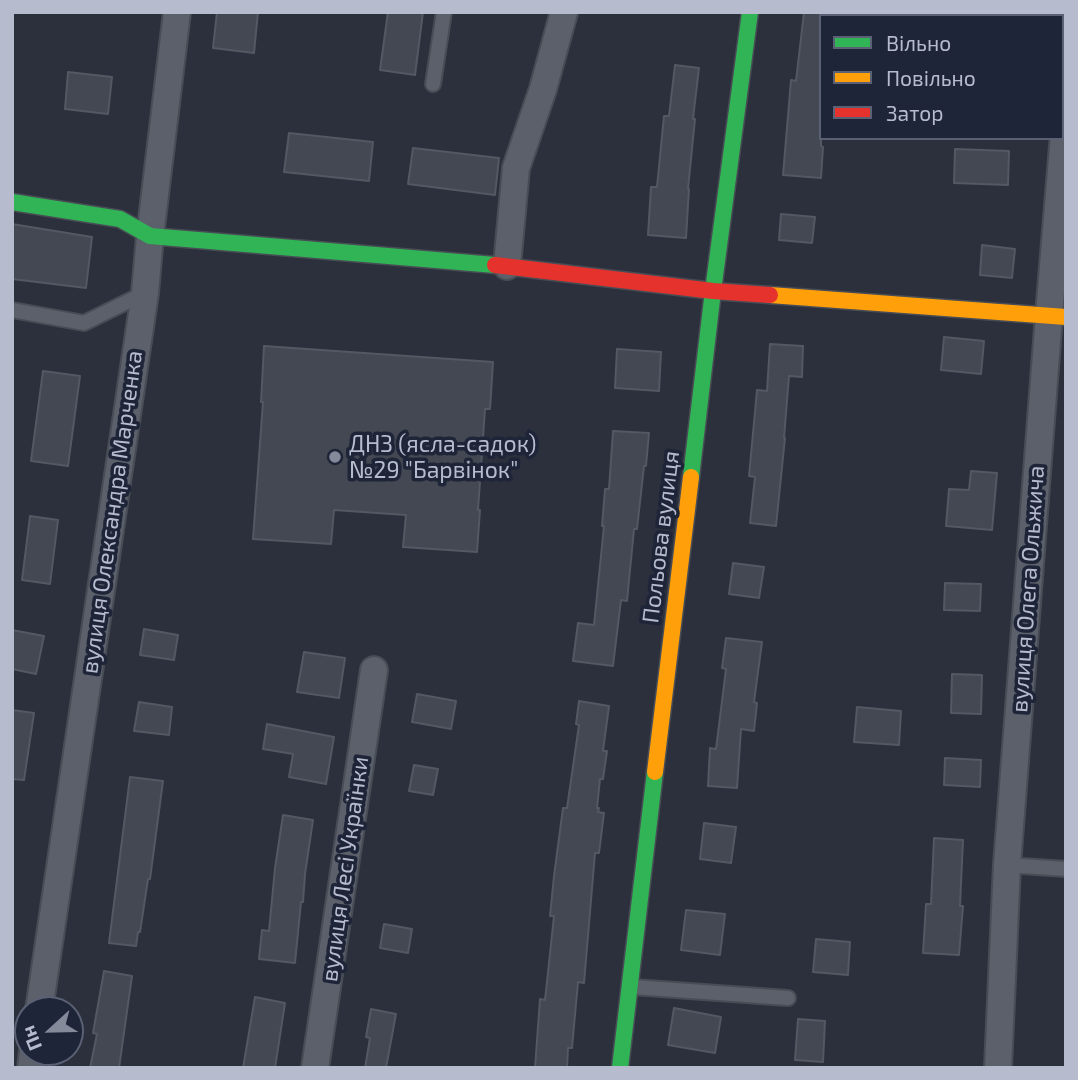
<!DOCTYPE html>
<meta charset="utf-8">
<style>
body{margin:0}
#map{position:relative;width:1078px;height:1080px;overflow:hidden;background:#2b303c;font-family:"Exo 2",sans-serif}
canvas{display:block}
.frame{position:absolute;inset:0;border:14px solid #b6bbcd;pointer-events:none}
.legend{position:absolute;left:819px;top:14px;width:245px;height:126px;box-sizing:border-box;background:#1e2538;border:2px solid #5b6174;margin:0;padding:9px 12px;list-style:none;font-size:21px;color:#b6bbcd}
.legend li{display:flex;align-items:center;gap:14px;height:35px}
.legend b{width:35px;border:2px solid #5b6174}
.north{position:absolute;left:14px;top:996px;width:70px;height:70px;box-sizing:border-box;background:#1e2538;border:2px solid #5b6174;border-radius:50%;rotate:248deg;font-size:19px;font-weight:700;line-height:28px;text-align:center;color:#b6bbcd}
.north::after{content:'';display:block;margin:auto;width:24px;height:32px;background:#858a9a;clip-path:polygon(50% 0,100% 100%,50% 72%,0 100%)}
</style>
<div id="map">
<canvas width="1078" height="1080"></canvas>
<div class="frame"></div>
<ul class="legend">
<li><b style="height:9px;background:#30b455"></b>Вільно</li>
<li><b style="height:9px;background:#ff9f0a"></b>Повільно</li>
<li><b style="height:9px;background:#e5322d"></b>Затор</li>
</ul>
<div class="north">Пн</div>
</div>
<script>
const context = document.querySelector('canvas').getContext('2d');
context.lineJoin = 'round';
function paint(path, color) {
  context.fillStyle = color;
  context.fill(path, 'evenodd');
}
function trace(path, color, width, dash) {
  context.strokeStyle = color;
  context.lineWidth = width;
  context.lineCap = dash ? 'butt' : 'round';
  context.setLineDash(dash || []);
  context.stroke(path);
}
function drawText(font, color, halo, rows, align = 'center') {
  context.font = font + ' "Exo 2",sans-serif';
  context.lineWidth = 7;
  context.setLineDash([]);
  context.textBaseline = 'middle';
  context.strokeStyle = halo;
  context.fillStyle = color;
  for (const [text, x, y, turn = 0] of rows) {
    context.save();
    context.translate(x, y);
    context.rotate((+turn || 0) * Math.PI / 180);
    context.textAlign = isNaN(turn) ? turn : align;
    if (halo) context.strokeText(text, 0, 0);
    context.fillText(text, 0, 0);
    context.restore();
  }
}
const building = new Path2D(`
 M217,12H258L254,53L213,48Z
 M388,12H423L415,75L380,70Z
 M804,12H821V146L823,147L821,178L783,175L791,80L796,81Z
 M675,65L699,68L693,119H695L688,189H689L686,238L648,235L651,187H657L664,116H669Z
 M68,72L112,77L108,114L65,109Z
 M289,133L373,142L369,181L284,172Z
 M413,148L499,158L495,195L408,184Z
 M955,149L1009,151L1008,185L954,183Z
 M781,214L815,217L812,243L779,240Z
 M12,224L92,237L86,288L12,279Z
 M982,245L1015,249L1012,278L980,275Z
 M944,337L984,341L981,374L941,370Z
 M770,344L803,346L802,377L789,376L784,438H785L776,526L750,523L755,477L749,476L757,390L767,391Z
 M264,346L493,362L490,409H485L478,510H480L477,552L403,547L406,515L334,510L331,544L253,539L263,402H261Z
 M617,349L661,352L659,391L615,388Z
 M43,371L80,376L68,466L31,461Z
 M613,431L649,433L646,466H644L637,529H634L627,601L621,600L613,666L573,661L578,623L594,625L604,526H602L605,489H609Z
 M971,471L997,473L992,530L946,526L949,489L969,490Z
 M30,516L58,520L50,584L22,580Z
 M733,563L764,567L759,598L729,594Z
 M945,583L981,584L980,611L944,610Z
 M144,629L178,635L174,660L140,655Z
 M12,630L44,636L36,674L12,669Z
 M726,638L762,642L754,702L757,703L754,731L741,729L737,788L708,786L710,748L716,749L726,669L722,668Z
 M304,652L345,658L339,698L297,692Z
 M952,674L982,675L981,714L951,713Z
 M417,694L456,701L451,729L412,722Z
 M579,701L609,706L603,751H607L603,779H600L597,808H599L598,812L604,813L599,853H595L584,983L578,982L572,1048H568L567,1068H535L540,999L545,1000L554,916H550L554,876L563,808H567L579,725L576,724Z
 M139,702L172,707L169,735L134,731Z
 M857,707L901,711L899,745L854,742Z
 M12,710L34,713L24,780L12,779Z
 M267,724L334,737L326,784L289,777L293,754L263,749Z
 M945,758L981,760L980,787L944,785Z
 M414,765L438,769L433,795L409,791Z
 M130,777L163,781L150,879H148L140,932H138L136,946L109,943Z
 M283,815L313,820L305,874L303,902H301L295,963L259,959L262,930L269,931L275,868Z
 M704,823L736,827L731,863L700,859Z
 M934,838L963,840L960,906H963L959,955L923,953L926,904H931Z
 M686,910L725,914L720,955L681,950Z
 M384,924L412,929L408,953L380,948Z
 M816,939L850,942L848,975L813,972Z
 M104,971L132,976L119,1068H90L97,1034L93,1033Z
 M255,997L285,1003L275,1068H243Z
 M674,1008L721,1017L715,1053L668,1045Z
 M371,1009L396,1014L386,1068H365L370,1038L366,1037Z
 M798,1019L825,1021L823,1062L795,1060Z`);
paint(building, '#444852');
trace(building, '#535863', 2);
const lane = new Path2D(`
 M433,84L444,12
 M12,310L84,323L145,293
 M1007,865L1066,869
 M633,987L788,998`);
const street = new Path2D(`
 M507,266L516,168L543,89L564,12
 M39,1010L145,293L150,236L177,12
 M31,1068L33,1052
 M315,1068L374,670
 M998,1068L1007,865L1049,315L1066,110`);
const fast = new Path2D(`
 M12,202L120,219L150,236L495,265
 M691,477L713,291L750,12
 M620,1068L655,772`);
const slow = new Path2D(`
 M770,295L1066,317
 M655,772L691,477`);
const jam = new Path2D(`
 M495,265L713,291L770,295`);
trace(lane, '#484c55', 18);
trace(street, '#484c55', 30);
trace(fast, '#484c55', 19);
trace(slow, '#484c55', 19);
trace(jam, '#484c55', 19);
trace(lane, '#5c606a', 14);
trace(street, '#5c606a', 26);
trace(fast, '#30b455', 16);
trace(slow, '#ff9f0a', 16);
trace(jam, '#e5322d', 16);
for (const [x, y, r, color] of [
 [335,457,7,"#858a9a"]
]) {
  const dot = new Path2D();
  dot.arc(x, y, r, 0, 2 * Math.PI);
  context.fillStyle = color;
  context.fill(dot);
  trace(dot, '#1e2538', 2.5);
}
drawText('23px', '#b6bbcd', '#1e2538', [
 ["ДНЗ (ясла-садок)",349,444],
 ["№29 \"Барвінок\"",349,470]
], 'left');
drawText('23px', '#b6bbcd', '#1e2538', [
 ["вулиця Олександра Марченка",112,512,-82],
 ["Польова вулиця",661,537,-83],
 ["вулиця Олега Ольжича",1028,589,-86],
 ["вулиця Лесі Українки",345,869,-82]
]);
</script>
